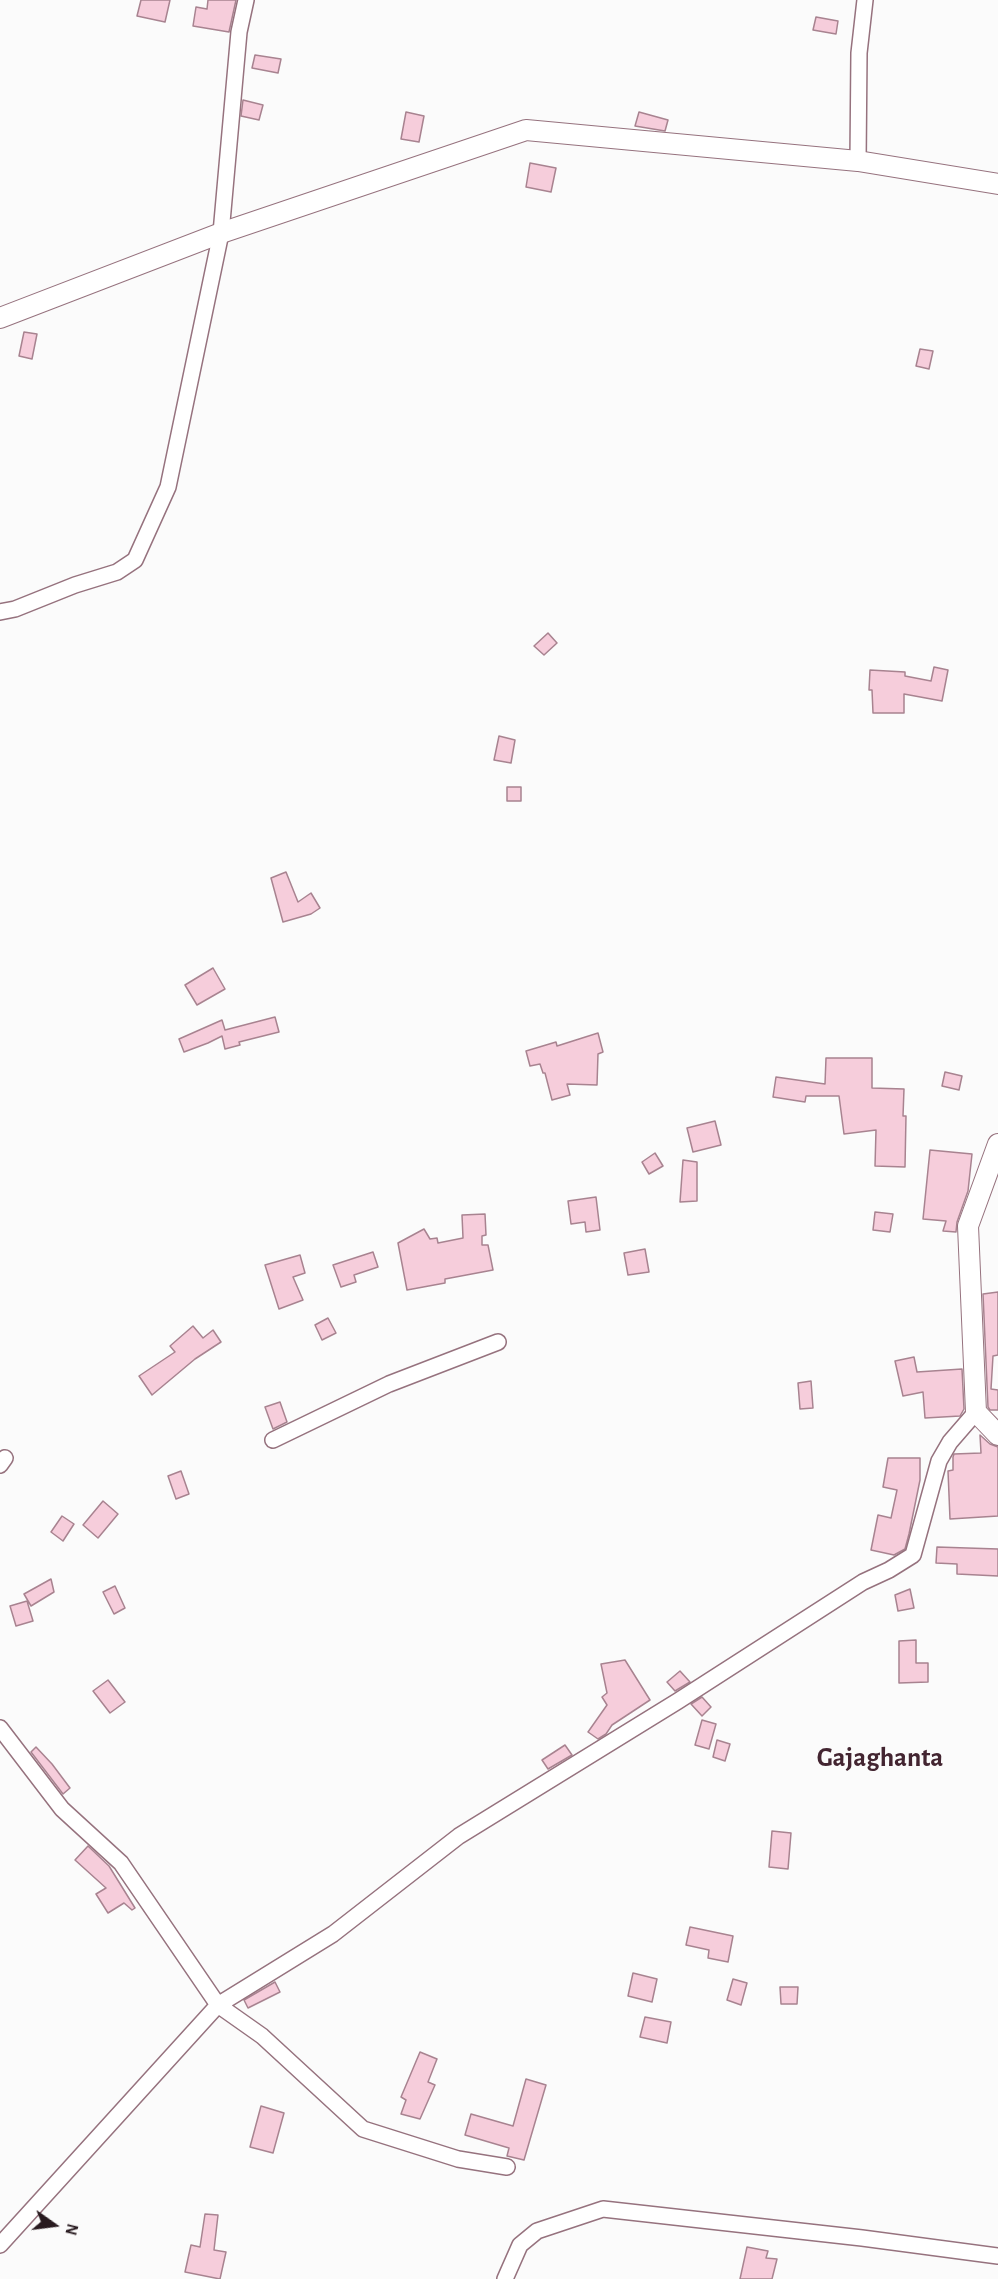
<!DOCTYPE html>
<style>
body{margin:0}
#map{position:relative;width:998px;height:2279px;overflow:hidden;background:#fbfbfb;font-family:"Alegreya Sans",sans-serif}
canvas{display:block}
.north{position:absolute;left:24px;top:2195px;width:60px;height:60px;-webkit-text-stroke:4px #fbfbfb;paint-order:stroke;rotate:104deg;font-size:16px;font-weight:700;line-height:24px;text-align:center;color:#281a1f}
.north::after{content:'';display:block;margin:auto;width:21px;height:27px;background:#281a1f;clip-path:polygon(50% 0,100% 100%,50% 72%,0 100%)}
</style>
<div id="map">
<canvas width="998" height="2279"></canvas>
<div class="north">N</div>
</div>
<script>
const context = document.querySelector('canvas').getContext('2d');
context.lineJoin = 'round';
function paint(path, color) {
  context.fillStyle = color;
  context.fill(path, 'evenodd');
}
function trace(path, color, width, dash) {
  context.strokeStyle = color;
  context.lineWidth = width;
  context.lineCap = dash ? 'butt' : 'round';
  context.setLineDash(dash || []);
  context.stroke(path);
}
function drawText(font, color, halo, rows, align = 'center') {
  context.font = font + ' "Alegreya Sans",sans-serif';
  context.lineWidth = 5;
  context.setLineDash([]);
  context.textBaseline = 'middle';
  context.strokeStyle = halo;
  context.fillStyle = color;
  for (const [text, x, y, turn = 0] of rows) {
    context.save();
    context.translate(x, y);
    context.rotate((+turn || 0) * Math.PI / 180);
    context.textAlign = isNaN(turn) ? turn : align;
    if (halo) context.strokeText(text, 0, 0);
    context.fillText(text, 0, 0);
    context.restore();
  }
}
const building = new Path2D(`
 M141,0H170L165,22L137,16Z
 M208,0H236L229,32L193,26L196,7L207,9Z
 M816,17L838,21L836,34L813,30Z
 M255,55L281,59L278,73L252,68Z
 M243,100L263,105L259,120L241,116Z
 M406,112L424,116L419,142L401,139Z
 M639,112L668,120L665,131L635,126Z
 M530,163L556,168L551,192L526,187Z
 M24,332L37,334L32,359L19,356Z
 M920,349L933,351L929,369L916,366Z
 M548,633L557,643L544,655L534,646Z
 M934,667L948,670L942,701L904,694V713H873L872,690H869L870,670L905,672V676L931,681Z
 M499,736L515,740L511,763L494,760Z
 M507,787H521V801H507Z
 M286,872L298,902L311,893L320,908L311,914L283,922L271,878Z
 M213,968L225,989L197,1005L185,985Z
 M275,1017L279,1032L239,1042L240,1045L225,1049L222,1036L208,1043L184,1052L179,1039L222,1020L225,1030Z
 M598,1033L603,1052L598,1054L597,1085L567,1084L570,1095L552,1100L545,1073H543L540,1064L530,1066L526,1051L556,1042L557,1046Z
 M826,1058H872V1088L904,1089L903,1116H906L905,1167L875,1166L876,1130L844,1134L839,1096H806L805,1102L773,1097L776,1077L825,1084Z
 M945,1072L962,1076L959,1090L942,1086Z
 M715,1121L721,1145L693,1152L687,1128Z
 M930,1150L972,1154L968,1191L957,1222L956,1232L943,1231L946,1221L923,1219Z
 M655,1153L663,1166L649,1174L642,1162Z
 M683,1160L697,1162V1201L680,1202Z
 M596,1197L600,1230L586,1232L585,1222L571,1224L568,1201Z
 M875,1212L893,1214L890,1232L873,1230Z
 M485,1214L486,1235L482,1236V1245H488L493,1270L445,1279V1283L407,1290L398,1243L424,1229L430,1239L437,1238L438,1243L463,1238L462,1215Z
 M645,1249L649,1272L628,1275L624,1253Z
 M373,1252L378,1267L354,1275L356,1282L341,1287L333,1265Z
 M300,1255L305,1273L293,1277L303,1300L279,1309L265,1265Z
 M998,1292V1355L993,1356L991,1389L998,1390V1410H990L988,1407L983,1294Z
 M328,1318L336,1333L322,1340L315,1325Z
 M193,1326L203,1338L213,1330L221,1342L195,1359L152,1395L139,1376L175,1352L170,1346Z
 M914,1357L917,1372L962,1369L964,1409L960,1416L925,1418L923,1392L903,1396L895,1361Z
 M811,1381L813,1408L800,1409L798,1383Z
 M280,1402L287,1422L273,1429L265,1407Z
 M980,1435L990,1444L998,1447V1516L950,1519L948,1471L953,1470V1457L954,1454L981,1453Z
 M888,1458H920V1480L909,1534L905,1549L894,1555L871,1550L878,1515L891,1518L897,1490L883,1487Z
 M181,1471L189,1494L176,1499L168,1476Z
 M103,1501L118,1514L98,1538L83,1525Z
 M62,1516L74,1524L63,1541L51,1532Z
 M937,1547L998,1549V1576L957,1574V1564L936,1563Z
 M51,1579L54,1592L31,1606L24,1594Z
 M115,1586L125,1608L114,1614L103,1592Z
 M910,1589L914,1608L898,1611L895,1595Z
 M27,1601L33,1621L16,1626L10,1606Z
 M916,1640V1663H928V1682L899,1683V1641Z
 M625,1660L650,1700L612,1725L606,1734L598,1739L588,1732L607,1705L602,1697L607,1693L601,1664Z
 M680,1671L690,1682L675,1691L667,1682Z
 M108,1680L125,1702L110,1713L93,1691Z
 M702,1697L711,1707L702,1716L691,1704Z
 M702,1720L716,1724L709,1749L695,1745Z
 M717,1740L730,1744L725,1761L713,1757Z
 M565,1745L572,1755L548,1769L542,1760Z
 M36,1747L52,1764L70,1788L63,1794L31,1752Z
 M772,1831L791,1833L788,1869L769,1867Z
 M88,1846L109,1866L135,1908L132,1910L124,1903L108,1913L96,1894L106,1888L75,1860Z
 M690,1927L733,1936L728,1962L708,1958L709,1950L686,1945Z
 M633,1973L657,1979L652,2002L628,1996Z
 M733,1979L747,1983L741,2005L727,2000Z
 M275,1982L280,1992L248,2008L244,2000Z
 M780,1987H798L797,2004H781Z
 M645,2017L671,2022L667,2043L640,2037Z
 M420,2052L437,2059L428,2082L435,2085L420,2119L401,2114L406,2100L401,2097Z
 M526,2079L546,2085L524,2160L507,2156L509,2148L465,2135L471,2114L513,2126Z
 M261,2106L284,2113L273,2153L250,2147Z
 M205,2214L218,2215L214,2250L226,2252L220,2279L185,2272L191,2245L200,2247Z
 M747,2247L768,2251L766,2258L777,2259L772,2279H740Z`);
paint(building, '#f6cddb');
trace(building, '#a88390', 1.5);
const minor = new Path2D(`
 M858,161L859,53L865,0
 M0,612L15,609L75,585L117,572L135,560L168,487L221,233L239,32L246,0
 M273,1440L389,1384L498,1342
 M0,1465L5,1458
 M0,1728L62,1809L121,1863L218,2005L262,2036L363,2129L458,2159L507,2167
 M0,2245L218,2005L333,1934L459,1836L678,1701L863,1582L889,1570L913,1555L939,1461L950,1442L976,1412
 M505,2279L520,2245L537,2231L603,2209L862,2238L998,2256`);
const tertiary = new Path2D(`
 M0,318L221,233L526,130L858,161L998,184
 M998,1144L968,1226L976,1412L998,1435`);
trace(minor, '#96727e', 18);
trace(tertiary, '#96727e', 22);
trace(minor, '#fff', 15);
trace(tertiary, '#fff', 20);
drawText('bold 27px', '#432531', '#fbfbfb', [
 ["Gajaghanta",880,1758]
]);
</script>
